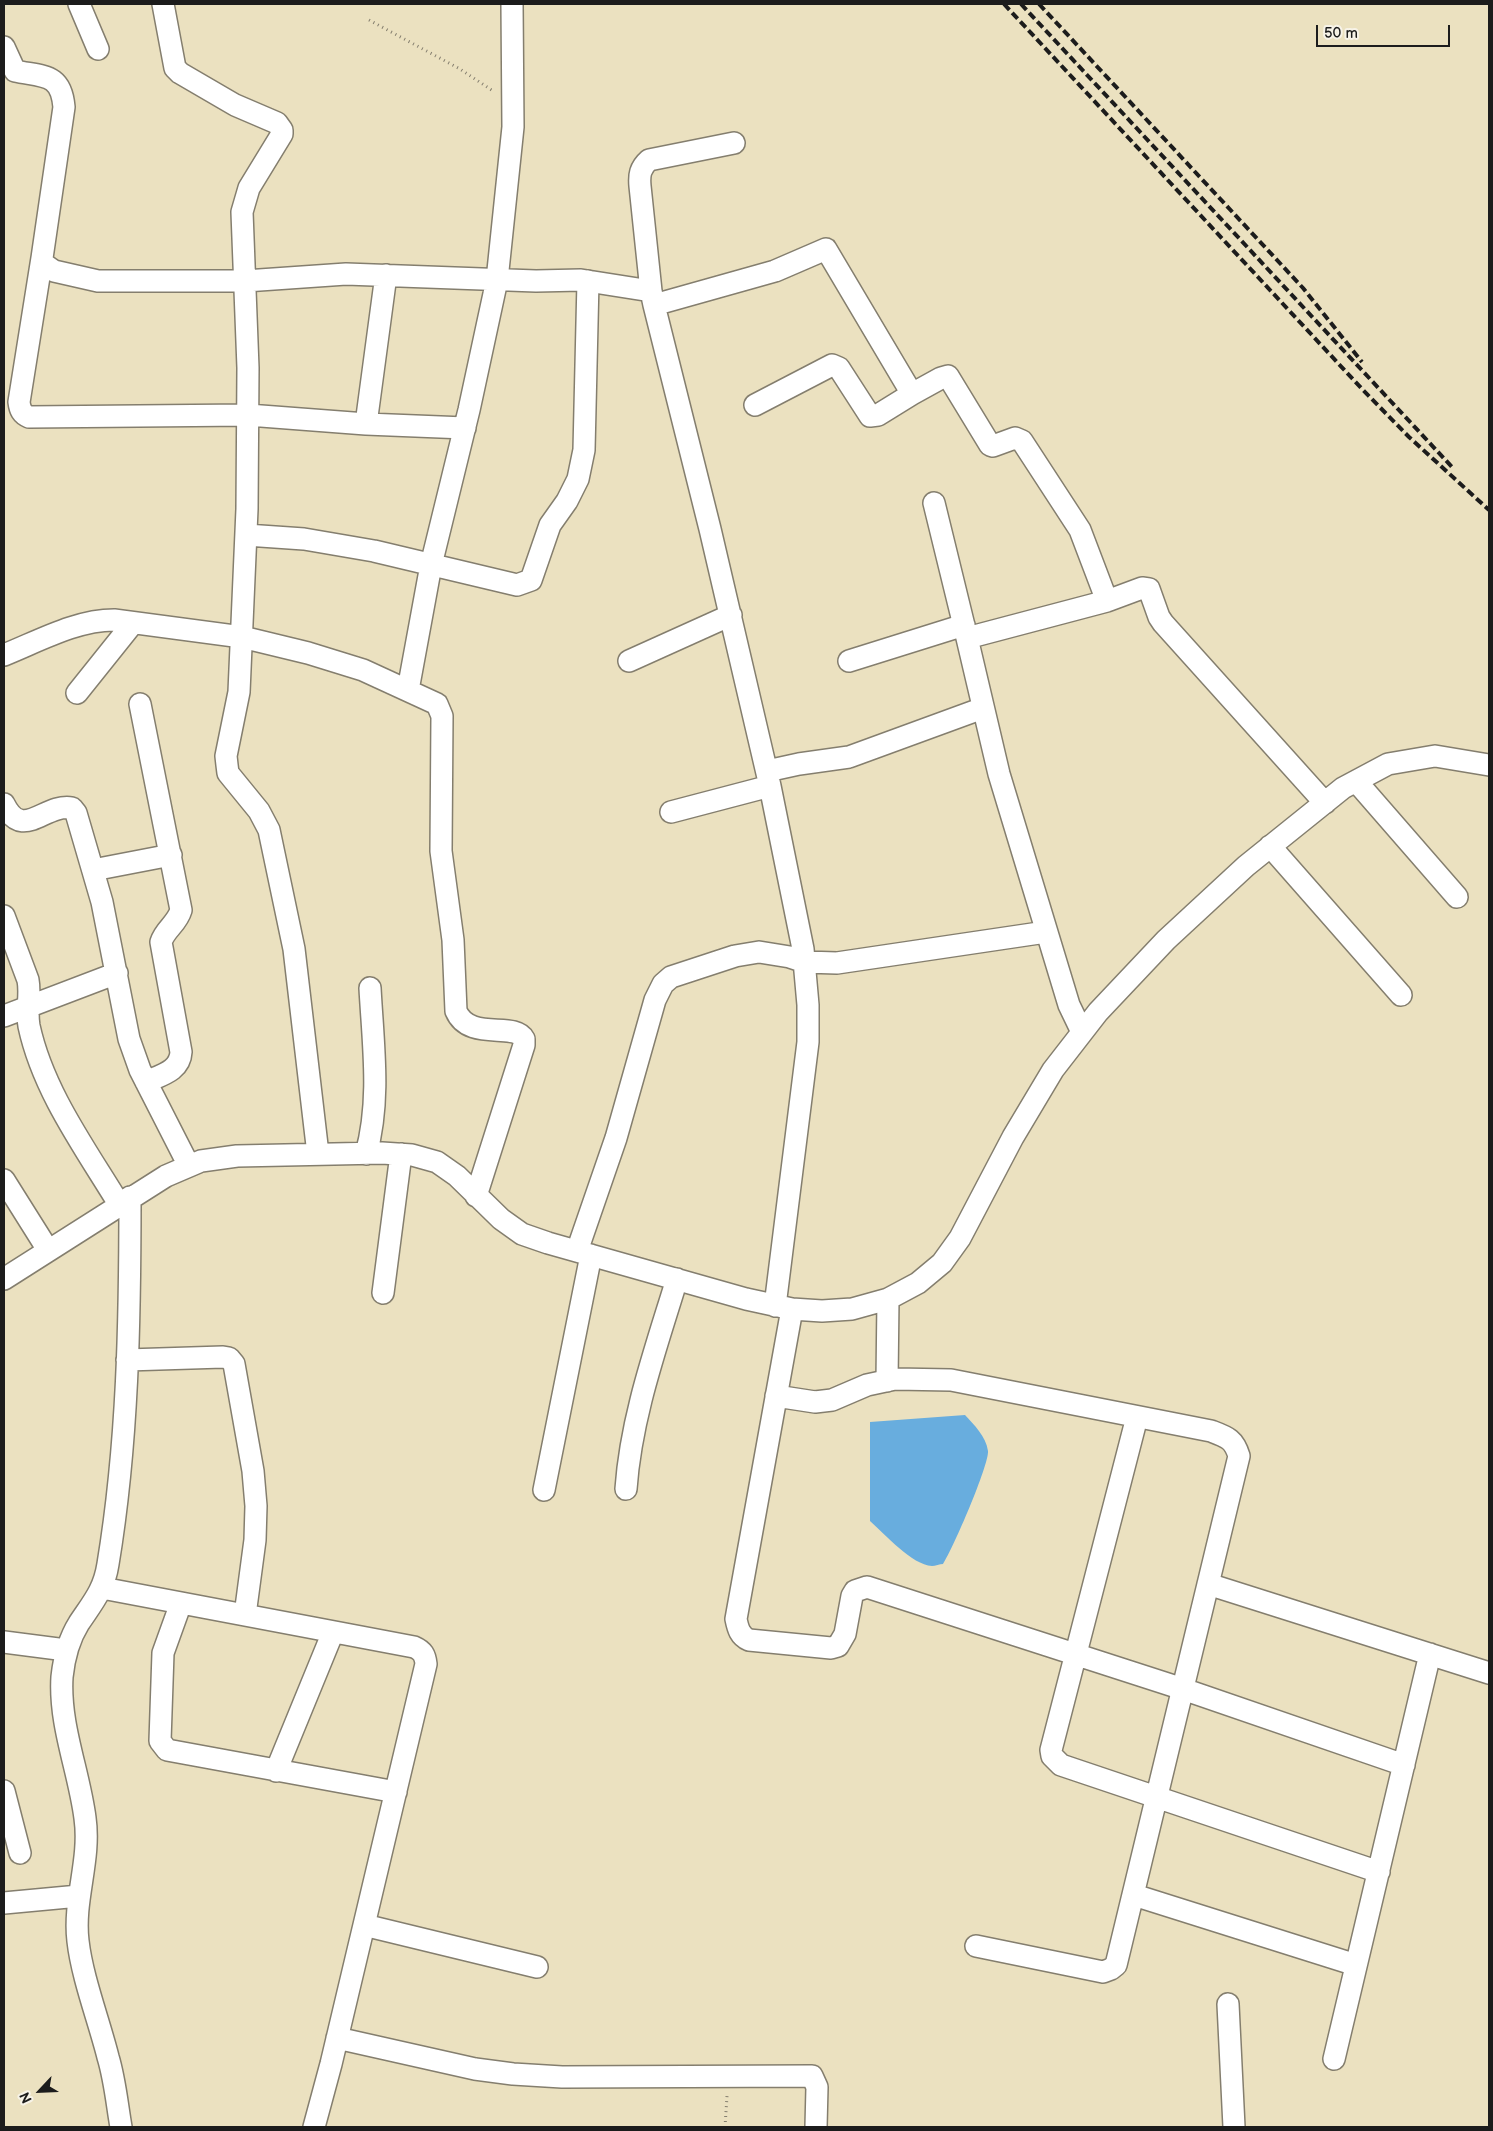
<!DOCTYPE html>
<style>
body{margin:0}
#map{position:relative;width:1493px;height:2131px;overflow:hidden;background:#ebe1c0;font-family:"Balsamiq Sans",sans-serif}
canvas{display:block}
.frame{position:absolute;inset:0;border:5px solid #1c1c1c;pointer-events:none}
.north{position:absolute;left:15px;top:2066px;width:50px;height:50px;-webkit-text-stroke:4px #f7f3e8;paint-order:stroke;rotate:245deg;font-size:14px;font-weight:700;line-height:20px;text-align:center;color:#1c1c1c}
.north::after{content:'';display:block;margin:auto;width:18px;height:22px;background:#1c1c1c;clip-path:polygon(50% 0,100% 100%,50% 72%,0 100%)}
.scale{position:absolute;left:1316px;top:25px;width:134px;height:22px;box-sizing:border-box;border:2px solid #1c1c1c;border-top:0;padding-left:6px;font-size:15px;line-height:18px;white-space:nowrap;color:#1c1c1c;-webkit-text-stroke:4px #f7f3e8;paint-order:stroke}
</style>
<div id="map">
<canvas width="1493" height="2131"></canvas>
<div class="frame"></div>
<div class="north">N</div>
<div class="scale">50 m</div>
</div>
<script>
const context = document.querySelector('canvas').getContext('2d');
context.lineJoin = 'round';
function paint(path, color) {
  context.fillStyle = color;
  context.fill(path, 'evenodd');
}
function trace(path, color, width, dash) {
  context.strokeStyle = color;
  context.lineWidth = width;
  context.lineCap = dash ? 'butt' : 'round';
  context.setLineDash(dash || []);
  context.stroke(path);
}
paint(new Path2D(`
 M965,1415C974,1425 986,1436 988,1451C989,1465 953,1549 943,1564C940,1564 935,1566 932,1566C912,1565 885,1534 870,1521V1422Z`), '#68adde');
const minor = new Path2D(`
 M79,4L98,49
 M163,4L175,68L180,73L235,105L277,123L282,130V134L249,188L242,212L248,368L247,509L239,692L226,756L227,765L228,773L259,811L269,830L294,949L318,1154
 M4,47L15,71C44,77 61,73 64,107L42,258L44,264L54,271L98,281H245L346,274L536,281L581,280L651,291L654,305L775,271L826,249L912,394L941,378L948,376L990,445L993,446L1015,438L1022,441L1080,530L1107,601L1142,588L1149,589L1159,617L1163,623L1325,803
 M42,258L19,402C20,410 22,414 29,417L248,415L366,424L465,428
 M651,291L640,186C639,175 640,168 649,160L734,143
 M654,305L710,529L770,786L803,949L808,1005V1042L775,1306
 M755,405L832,365L839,368L870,416L878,415L912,394
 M366,424L386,275
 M934,503L967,638
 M246,535L304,539L374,551L517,585L531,580L550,525L567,501L578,479L584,450L588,281
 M4,655C39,641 76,620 114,620L242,637L308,653L363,670L437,704L442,716L441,851L453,940L456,1011C469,1042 515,1021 524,1039V1045L476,1196
 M629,661L731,615
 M849,661L964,625
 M408,690L431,565L469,410L497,280L513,127L512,4
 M77,693L133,623
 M140,704L181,910C177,924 165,929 161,942L181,1052C180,1071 161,1075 146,1082
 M767,771L799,764L849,757L983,708
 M1356,781L1457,897
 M4,804C23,842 44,803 72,808L76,813L102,902L129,1039L140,1070L189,1166
 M671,812L770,786
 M1270,846L1401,995
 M93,870L171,855
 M4,916L28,980C31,995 26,1010 29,1026C43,1091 85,1148 119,1204
 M4,1016L117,973
 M1082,1032L1069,1005L999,774L967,638L1107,601
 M366,1154C381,1100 373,1044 370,988
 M4,1180L48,1250
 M577,1251L616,1138L655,1000L663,984L671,977L735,956L759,952L790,957L805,962L837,963L1046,932
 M4,1279L166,1176L201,1161L237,1156L382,1153L412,1155L437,1162L457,1176L501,1219L522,1234L548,1243L746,1299L792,1309L822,1311L852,1309L888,1299L918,1283L942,1263L960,1238L1013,1137L1053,1070L1098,1012L1166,940L1246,866L1343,788L1388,764L1435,756L1489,765
 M383,1293L401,1154
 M792,1309L736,1619C738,1629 740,1636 749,1640L831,1648L838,1646L845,1634L852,1596L855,1591L867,1587L1183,1689L1404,1765
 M127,1360L223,1357L229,1358L234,1364L253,1471L256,1506L255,1540L245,1615
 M887,1381L888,1299
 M776,1396L815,1402L832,1400L867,1385L895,1379L951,1380L1211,1431C1227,1437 1234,1439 1239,1456L1116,1965L1111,1969L1103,1972L976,1946
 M1137,1417L1051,1750L1052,1756L1061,1765L1379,1872
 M626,1489C631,1417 656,1348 677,1279
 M544,1490L591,1255
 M1208,1584L1489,1673
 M102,1588L414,1647C423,1651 425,1655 426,1664L331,2064L314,2127
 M181,1603L163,1653L160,1741L167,1750L396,1792
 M4,1642L66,1650
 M276,1771L333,1632
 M4,1791L20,1853
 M1134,1895L1356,1965
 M4,1903L79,1896
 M364,1925L537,1967
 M1228,2004L1234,2127
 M337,2038L475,2069L513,2074L562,2077L812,2076L817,2087L816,2127
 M1334,2059L1430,1654
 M121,2127C117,2104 115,2080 108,2057C99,2021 82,1977 78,1941C73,1900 91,1860 85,1818C79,1771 59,1725 62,1677C64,1658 69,1639 79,1623C93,1602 104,1590 108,1564C128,1443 130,1320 130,1197`);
trace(minor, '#847e6e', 24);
trace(new Path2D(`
 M369,20L460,69L493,91
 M725,2127L727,2096`), '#847e6e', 3, [1, 4]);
trace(minor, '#fff', 21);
trace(new Path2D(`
 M1004,4L1363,390L1409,437L1489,510
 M1021,4L1452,467
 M1039,4L1303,288L1362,362`), '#1c1c1c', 4, [8, 4]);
</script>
